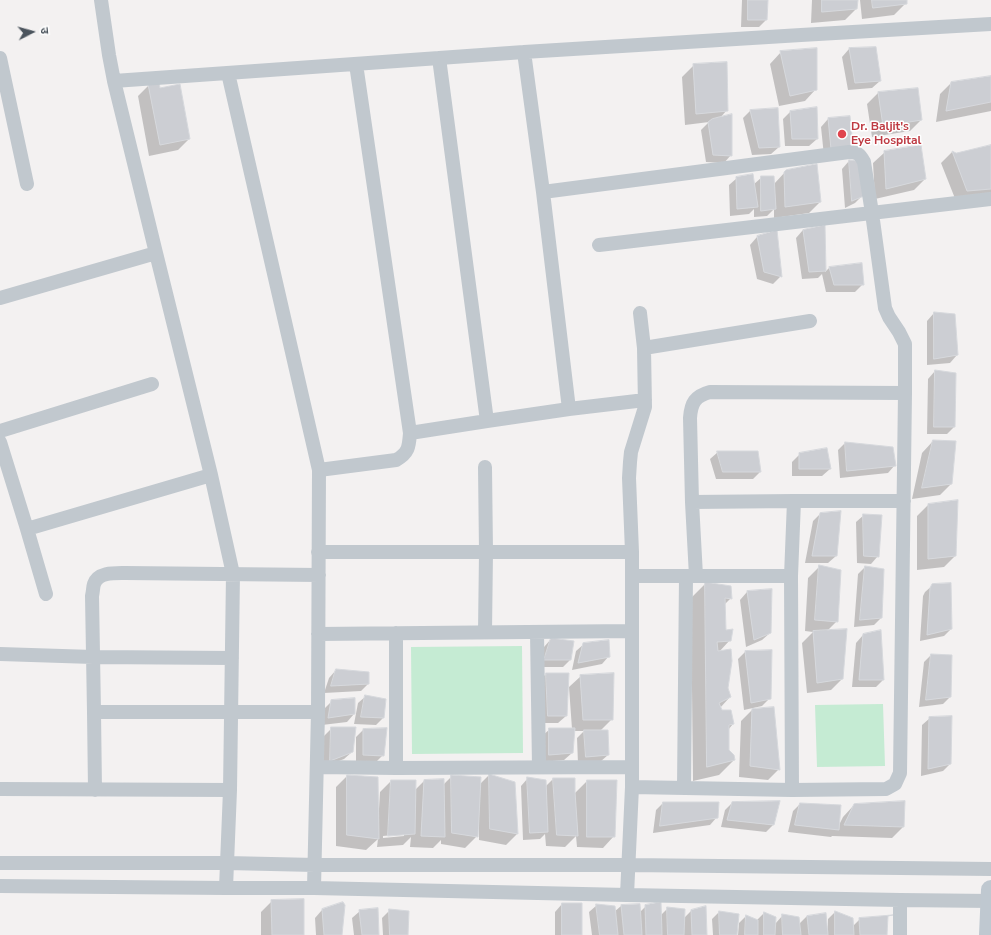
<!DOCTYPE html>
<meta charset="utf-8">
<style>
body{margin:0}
#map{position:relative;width:991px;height:935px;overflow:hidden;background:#f3f1f1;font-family:"Nunito Sans","Noto Sans Devanagari",sans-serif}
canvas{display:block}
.north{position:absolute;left:12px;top:12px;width:40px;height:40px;-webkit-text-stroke:3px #fff;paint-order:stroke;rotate:84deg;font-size:11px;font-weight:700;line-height:16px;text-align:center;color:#4b545d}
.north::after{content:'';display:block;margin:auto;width:14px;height:18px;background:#4b545d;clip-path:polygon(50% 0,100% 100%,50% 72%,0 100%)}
</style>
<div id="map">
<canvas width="991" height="935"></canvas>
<div class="north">उ</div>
</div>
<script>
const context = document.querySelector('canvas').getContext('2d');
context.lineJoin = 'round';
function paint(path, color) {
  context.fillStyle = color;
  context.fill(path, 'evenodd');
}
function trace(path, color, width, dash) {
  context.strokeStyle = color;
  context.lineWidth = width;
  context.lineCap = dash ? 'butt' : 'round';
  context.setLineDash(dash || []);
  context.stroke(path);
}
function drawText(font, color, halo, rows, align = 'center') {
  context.font = font + ' "Nunito Sans",sans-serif';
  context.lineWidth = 3;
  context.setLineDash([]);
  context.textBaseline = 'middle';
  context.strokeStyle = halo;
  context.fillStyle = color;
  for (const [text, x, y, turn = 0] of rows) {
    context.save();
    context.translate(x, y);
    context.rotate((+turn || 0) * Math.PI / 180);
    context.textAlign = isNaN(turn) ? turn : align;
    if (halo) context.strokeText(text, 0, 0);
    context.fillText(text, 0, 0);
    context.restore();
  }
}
paint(new Path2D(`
 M522,646L523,753L412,754L411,647Z
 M883,704L885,766L817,767L815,705Z`), '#c5ebd3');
paint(new Path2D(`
 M742,0H767L766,20L759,27H741Z
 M812,0H857L856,9L845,20L811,23Z
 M860,0H906V3L894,15L862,19Z
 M849,49H875L880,81L872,88L848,90L842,57Z
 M781,52L816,89L805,101L779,106L770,64Z
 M694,65L727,110L720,118L731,155L724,163L706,162L701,130L709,122L685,125L682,77Z
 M991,77V111L936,122L940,94L951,83Z
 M149,85L159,89L189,139L178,150L149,156L138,96Z
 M878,93L921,120L910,131L872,137L867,104Z
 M777,109L779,147L771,154L752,155L743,118L751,110Z
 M790,112L817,139L809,146H785L783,119Z
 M828,119L852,146L824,156L821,127Z
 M991,146V200L956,201L941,163L952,152L956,154Z
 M885,152L925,179L914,190L875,199L873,163Z
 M849,161L857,162L863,195L855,203L845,208L842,169Z
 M786,171L820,202L809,213L774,218V209L767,216L754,217V209L749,214L730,216L729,185L737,178L753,185L762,177L774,184Z
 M824,226L825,272L829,268L861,264L863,284L855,292H826L822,274L818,278L802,279L796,238L803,230Z
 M757,237L781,276L773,284L757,279L750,245Z
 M934,313L957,355L950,363L927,365V321Z
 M935,371L954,427L947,434H927L928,379Z
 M933,441L951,484L940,495L912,499L922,453Z
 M845,443L895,465L888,473L840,478L838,450Z
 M718,452H757L760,472L753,479H716L710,459Z
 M800,454L830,469L822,476H792V462Z
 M929,504L955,556L944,567L917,570V516Z
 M820,514L836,556L828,563H805L813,521Z
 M864,515L878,556L871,564L857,563L856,522Z
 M819,567L837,621L827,631L842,679L831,690L807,693L802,643L813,632L805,631L808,578Z
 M865,567L881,618L874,625L854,627L858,574Z
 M706,583L731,598L724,605L725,631L730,640L719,652L727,688L730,697L720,708L733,724L728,730V750L734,760L719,775L693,781L691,598Z
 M933,585L951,629L944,636L920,641L923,596L925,592Z
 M747,592L770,633L762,640L746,647L740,600Z
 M863,635L883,680L876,687H852L856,643Z
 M551,639L570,660L563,667H538L544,647Z
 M584,644L609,656L602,664L572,670L576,651Z
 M745,652L770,698L762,706L744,710L738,659Z
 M931,655L950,697L943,704L919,707L924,662Z
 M336,670L368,673V684L361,691L324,693L329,678Z
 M546,674L566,716L558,723H541L539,681Z
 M581,676L612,719L600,731L608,755L600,762L578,764L577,738L584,731H574L572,753L564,760L542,762V736L550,729H572L569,687Z
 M366,696L383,718L376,725L354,724L358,703Z
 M332,701L354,714L347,722L322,725L324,709Z
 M752,710L779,769L768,780L739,777L741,721Z
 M930,718L950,764L943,771L921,776L922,725Z
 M332,728L352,752L344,759L323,767L324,736Z
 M363,730L383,755L375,763L356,762V737Z
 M489,775L514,783L517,834L506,845L479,840V826H477V836L465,848L441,844V840L433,848L410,847L411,837L403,845L377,847L378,839L366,850L336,846V787L347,776L377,809H379L380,792L391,781L414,791L424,781L443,785L452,776L479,785ZM404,834V836L383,838V836Z
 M528,778L545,787L553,779L574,794L587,781H616L614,836L603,848L577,847L576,836L565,847L546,846L545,834L540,839L523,840L521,786Z
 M904,802L903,827L892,838L832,836L831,837L788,832L793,811L800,804L839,825L843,817L854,805Z
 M663,803L717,817L710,825L653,833L656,810Z
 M732,803L773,825L766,832L721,827L725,810Z
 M272,901L303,935H261V912Z
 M562,904L581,935H555V912Z
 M597,905L614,912L621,906L639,905L640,912L646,906L660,916L668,908L684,918L691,911L706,935H592L589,912Z
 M322,910L341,935H316L315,918Z
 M390,910L407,935H383L382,918Z
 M360,911L378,935H354L352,918Z
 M719,912L738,915L736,935H713L712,919Z
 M835,912L853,926L860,919L886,935H738L739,923L746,916L757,920L764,913L775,917V924L783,915L798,925L807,916L826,931H828V919Z`), '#0003');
const building = new Path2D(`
 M748,0H768L767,20H748Z
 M822,0H858L857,9L822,12Z
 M872,0H907V4L873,8Z
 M876,47L881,81L855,83L849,48Z
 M817,48V90L790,96L780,51Z
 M727,62L728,111L696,114L693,64Z
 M991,76V102L946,111L951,82Z
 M159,82L160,88L180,84L190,139L160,145L148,84Z
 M918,88L922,120L883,126L878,92Z
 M817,107L818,139H792L790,111Z
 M778,108L780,147L759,148L750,110Z
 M732,114V156L713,155L708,122L712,119Z
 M850,116L853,146L831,149L828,118Z
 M921,145L926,179L886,189L884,151Z
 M991,145V189L967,191L952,151L956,153Z
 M849,160L858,161L864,196L852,201Z
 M817,164L821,202L785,207L784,172L786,170Z
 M753,174L758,207L737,209L736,177Z
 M761,176H774L776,209L761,211Z
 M825,225L826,271L809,272L803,230Z
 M777,230L782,277L764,272L757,236Z
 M862,263L864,285H834L829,267Z
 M934,312L955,314L958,355L934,359Z
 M935,370L956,373L955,427H934Z
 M933,440L956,441L952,484L922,488Z
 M845,442L893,447L896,466L847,471Z
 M827,448L831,469H799V453Z
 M717,451H758L761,472H723Z
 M958,500L956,556L928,559V504Z
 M841,511L837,556H812L820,513Z
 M863,514L882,515L879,557L864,556Z
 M819,565L841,570L838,622L815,620Z
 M865,566L884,569L882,618L860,620Z
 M705,582L731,586L732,599L725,598L726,630L733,629L731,641L717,642L718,651L731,649L732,661L728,688L731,697L719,703L722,710H731L734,724L729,725V750L734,755L735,760L707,767Z
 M951,583L952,629L927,635L930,588L932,584Z
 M772,589L771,633L754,640L747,591Z
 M847,629L843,679L817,683L813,631Z
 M881,630L884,680H859L863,634Z
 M551,638L574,641L571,660H544Z
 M609,640L610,657L578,663L583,643Z
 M772,650L771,699L751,703L745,651Z
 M931,654L952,655L951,697L926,700Z
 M336,669L369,672V684L331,686Z
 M546,673H569L567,716H548Z
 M614,673L613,720H583L580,675Z
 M365,695L386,699L384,718L361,717Z
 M355,698V714L328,718L331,700Z
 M774,707L780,770L750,766L752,709Z
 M952,716L951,764L928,769L929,717Z
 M331,727H356L353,752L330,761Z
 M387,728L384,756L363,755V729Z
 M549,728H575L573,753L549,755Z
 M584,730H608L609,755L586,757Z
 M489,774L515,782L518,834L490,829Z
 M347,775L378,777L379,839L347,835Z
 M451,775L481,777L478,837L452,833Z
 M527,777L546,780L548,832L530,833Z
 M553,778H575V792L578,836L557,835Z
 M444,779L445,837L421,836L424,780Z
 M391,780H416L415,834L388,836Z
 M587,780H617L615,837H587Z
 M780,801L774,825L727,820L732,802Z
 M905,801L904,827L844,825L854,804Z
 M663,802H719L718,818L660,826Z
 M800,803L841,805L839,830L795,825Z
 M304,899V935H272L271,900Z
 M343,902L345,905L342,935H324L322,909Z
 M661,902L662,935H646L645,905Z
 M562,903H582V935H562Z
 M596,904L615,906L618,935H600Z
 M640,904L642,935H624L621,905Z
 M706,906L707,935H692L691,910Z
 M667,907L685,909L684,935H668Z
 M378,908L379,935H362L359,910Z
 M389,909L409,911L408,935H390Z
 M719,911L739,914L737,935H720Z
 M835,911L853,918L854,935H835Z
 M764,912L776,917L775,935H764Z
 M826,913L828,935H809L807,916Z
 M782,914L799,917L801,935H783Z
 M746,915L758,920V935H745Z
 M893,915L888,916L887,935H860L859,918Z`);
paint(building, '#ccced3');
trace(building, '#d6d8dc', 1);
trace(new Path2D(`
 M101,0L109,55L114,81
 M0,58L27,184
 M439,58L487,421L569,409
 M228,73L319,470L318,712L314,888
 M543,192L569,409L645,400
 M599,245L991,199
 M0,298L156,253
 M644,348L810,321
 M0,431L152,384
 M410,433L487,421
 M0,442L27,529
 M319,470L396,460C409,453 409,446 410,433L356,64
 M692,502L794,501H904
 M318,552H632
 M632,576H791
 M696,576L692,502L690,418C691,403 695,396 710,392L905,393
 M46,594L27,529L211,475
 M485,632L486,552L485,467
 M537,632L539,767
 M396,633V768L632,767
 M318,634L632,631
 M0,654L93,657L232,658
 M94,712L92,596C93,592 93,587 94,584C98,572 115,573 125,573L319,575
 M317,767L396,768
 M632,787L792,790L886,789L895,784L900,773L905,393V344L899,332L889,317L885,308L872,213L864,162C860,154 857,152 849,152L543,192L524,52L801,35L991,24
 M684,788L686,576
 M0,789L230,790
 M95,790L94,712H318
 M792,790L791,576L794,501
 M0,863H227L315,865H629L991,869
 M0,886L226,888H314L627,895L900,900L991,901
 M226,888L230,790L233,574L211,475L156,253L114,81L524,52
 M627,895L632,787V552L629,478L630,462L631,452L645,407L644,348L640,313
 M900,935V900`), '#c1c8ce', 14);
trace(new Path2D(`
 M989,935L991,890`), '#bfc8d0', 20);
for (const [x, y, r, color] of [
 [842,134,5,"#e0444e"]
]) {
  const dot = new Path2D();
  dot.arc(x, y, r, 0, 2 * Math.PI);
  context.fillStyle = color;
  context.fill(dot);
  trace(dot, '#fff', 1.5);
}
drawText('bold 12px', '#be3a42', '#fff', [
 ["Dr. Baljit's",851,127],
 ["Eye Hospital",851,141]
], 'left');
</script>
